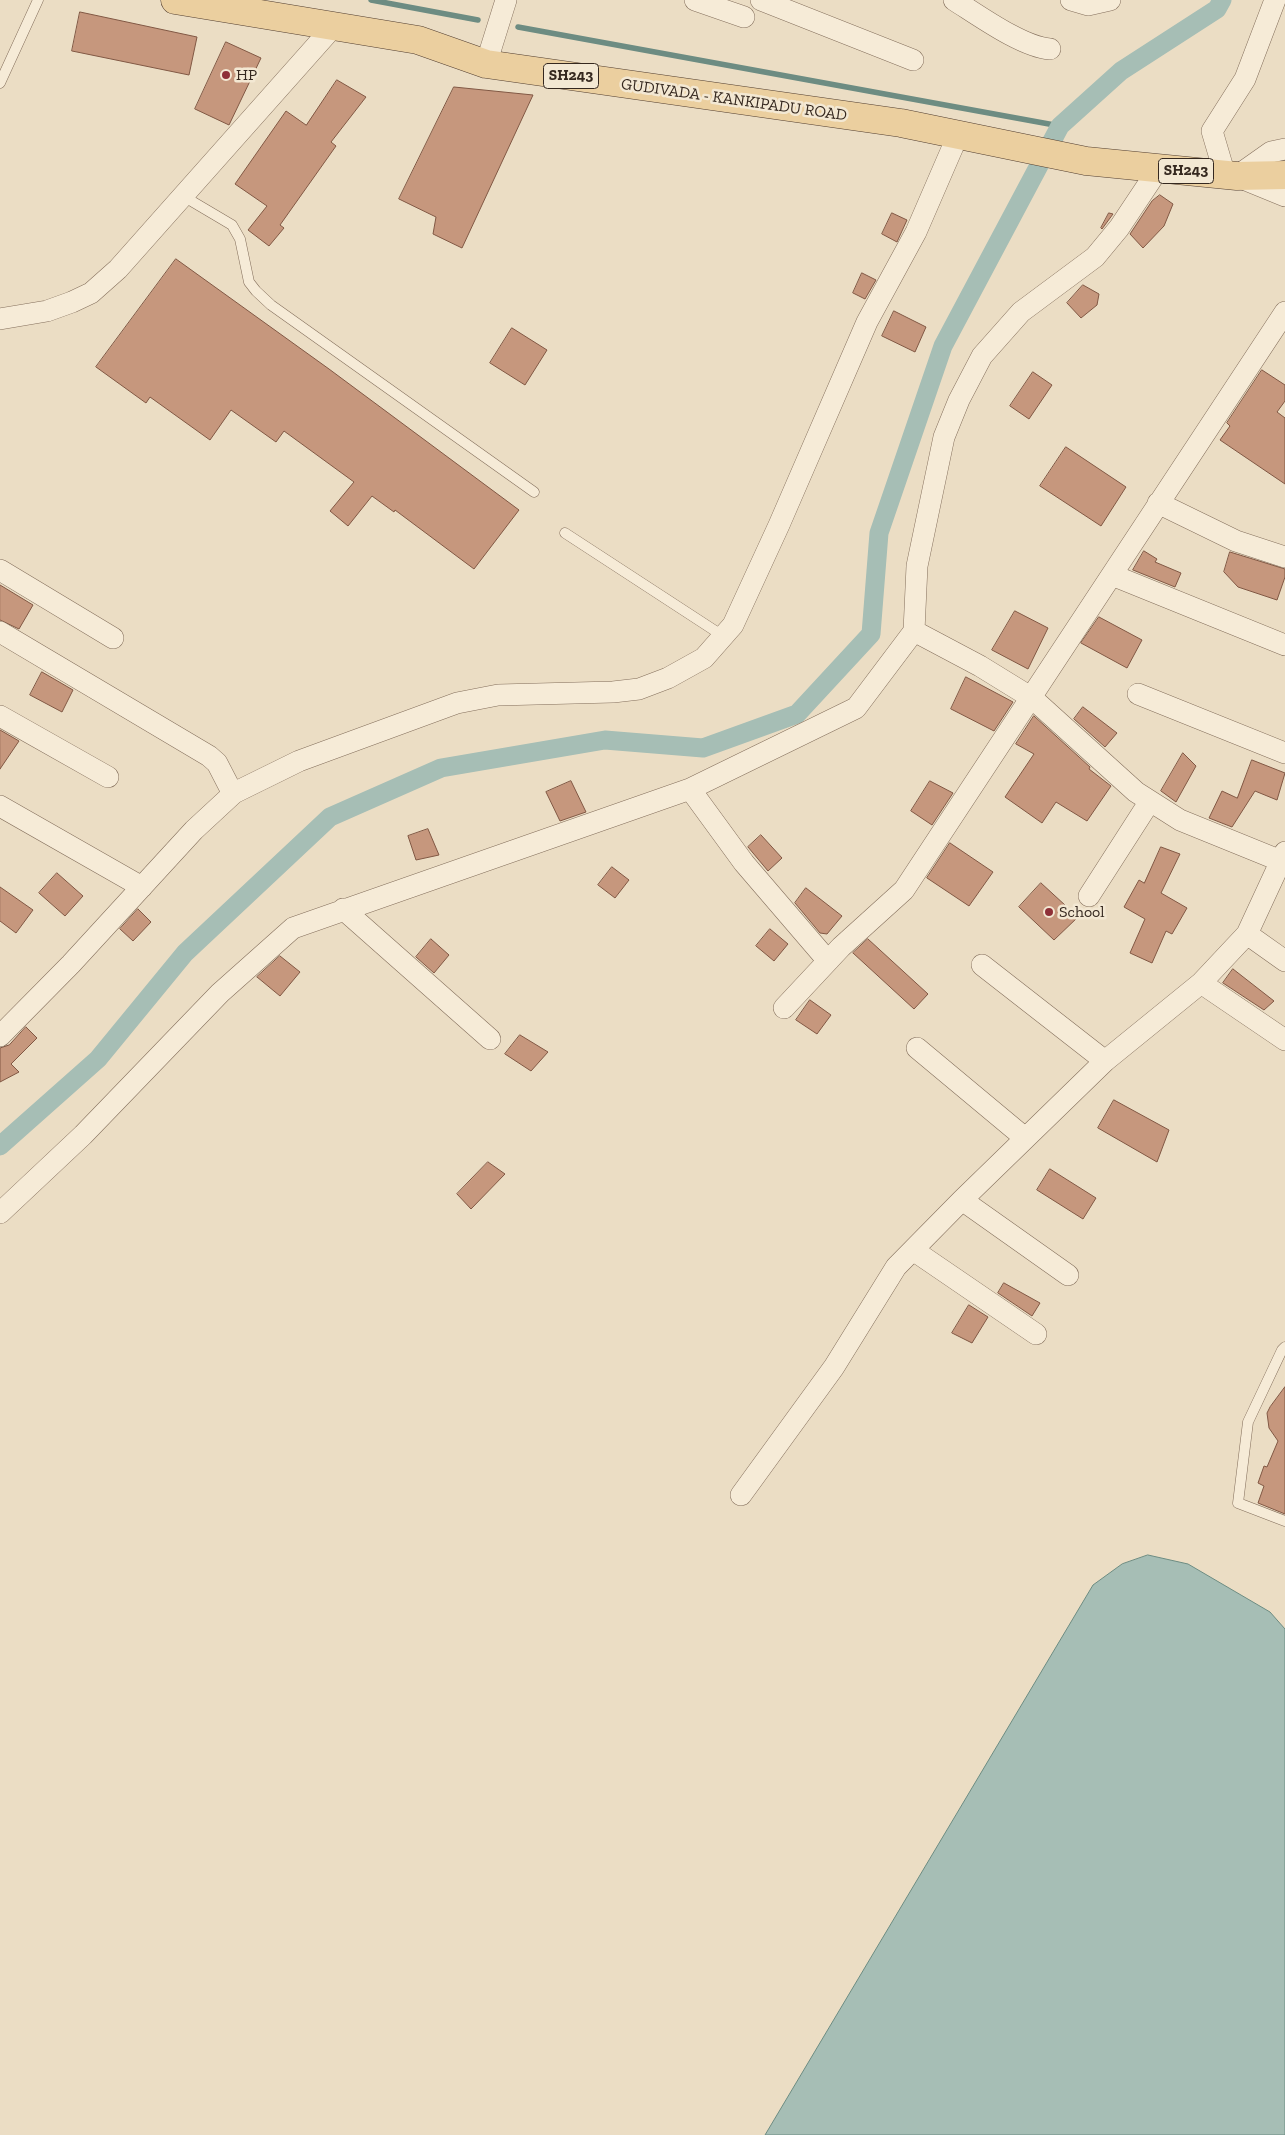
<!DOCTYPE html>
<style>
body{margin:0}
canvas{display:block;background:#ebddc4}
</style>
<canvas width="1285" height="2135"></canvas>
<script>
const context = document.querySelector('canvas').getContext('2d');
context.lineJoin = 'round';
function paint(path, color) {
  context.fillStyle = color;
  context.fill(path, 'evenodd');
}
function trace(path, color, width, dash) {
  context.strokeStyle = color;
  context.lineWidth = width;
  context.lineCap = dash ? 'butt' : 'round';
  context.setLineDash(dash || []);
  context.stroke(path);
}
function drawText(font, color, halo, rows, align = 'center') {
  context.font = font + ' "Zilla Slab",serif';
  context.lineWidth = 5;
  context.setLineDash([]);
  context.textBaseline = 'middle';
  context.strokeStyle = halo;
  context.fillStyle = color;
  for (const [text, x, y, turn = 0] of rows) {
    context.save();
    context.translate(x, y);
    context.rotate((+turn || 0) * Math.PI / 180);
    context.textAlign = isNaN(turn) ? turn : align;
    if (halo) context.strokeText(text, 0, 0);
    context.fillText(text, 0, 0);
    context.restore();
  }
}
const water = new Path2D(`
 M1148,1555L1188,1564L1270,1612L1285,1629V2135H765L1093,1585L1122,1564Z`);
paint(water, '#a6beb5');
trace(water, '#6d8c82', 1);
trace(new Path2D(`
 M371,0L478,20
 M518,27L1060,126`), '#6d8c82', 5.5);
trace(new Path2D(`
 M0,1146L98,1059L185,953L330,817L441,768L605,740L703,748L797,714L871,634L879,533L943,346L1060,126L1121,71L1217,9L1222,0`), '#a6beb5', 19);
const building = new Path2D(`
 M80,12L197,37L189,75L72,51Z
 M226,42L261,58L229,125L195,109Z
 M337,80L366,97L331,142L336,146L280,225L284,228L269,246L248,230L267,206L235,184L286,111L306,125Z
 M454,87L533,95L462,248L433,234L436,217L399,199Z
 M1160,195L1173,204L1164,226L1143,248L1130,234L1152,201Z
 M892,213L907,220L897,242L882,234Z
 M1109,213L1113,214L1102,229L1101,228Z
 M176,259L329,369L519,510L474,569L395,510L394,512L372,496L348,526L330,511L354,482L284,431L276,442L231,410L210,440L150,397L146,403L96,367Z
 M862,273L876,280L865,299L853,293Z
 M1083,285L1099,294L1097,305L1081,318L1067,303Z
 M894,311L926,327L915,352L882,336Z
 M512,328L547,350L525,385L490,363Z
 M1262,370L1285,385V401L1277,412L1285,418V484L1220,440L1230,426L1227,423Z
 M1033,372L1052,385L1029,419L1010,406Z
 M1066,447L1126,487L1101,526L1040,486Z
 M1144,551L1157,559L1155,562L1181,573L1175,587L1133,570Z
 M1230,552L1285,569V577L1277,600L1238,587L1224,572Z
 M0,585L33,605L19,629L0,620Z
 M1015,611L1048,628L1028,669L992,650Z
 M1099,617L1142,640L1127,668L1081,643Z
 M42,672L73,690L62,712L30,695Z
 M966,677L1013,702L994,731L951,709Z
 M1083,707L1117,733L1105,747L1074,719Z
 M1034,716L1090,767L1089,769L1111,786L1087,821L1056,802L1042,823L1005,797L1034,754L1016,744Z
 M0,730L19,741L0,769Z
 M1183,753L1196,766L1176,802L1161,791Z
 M1252,760L1285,773L1277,800L1255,791L1232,827L1209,818L1222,791L1237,798Z
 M571,781L586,812L560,821L546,792Z
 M930,781L953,793L932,825L911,811Z
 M428,829L439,855L416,860L408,836Z
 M761,835L782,858L768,871L748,847Z
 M950,843L993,872L969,906L927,878Z
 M1161,847L1180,854L1161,893L1187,908L1172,934L1166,931L1152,963L1130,953L1145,919L1124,907L1139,880L1144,883Z
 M612,867L629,880L615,898L598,885Z
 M57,873L83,896L65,916L39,893Z
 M1041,883L1078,917L1054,940L1019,907Z
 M0,887L33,910L16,933L0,921Z
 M806,888L842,916L827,934L820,933L795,903Z
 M138,909L151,922L133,941L120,929Z
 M770,929L788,944L774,961L756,946Z
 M431,939L449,955L434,973L416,957Z
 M868,939L928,994L914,1009L853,953Z
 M280,956L300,972L280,996L257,977Z
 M1233,969L1274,1001L1264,1010L1223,983Z
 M810,1000L831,1015L817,1034L796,1020Z
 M26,1027L37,1038L11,1064L19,1072L0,1082V1048L9,1045Z
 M520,1035L548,1052L531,1071L505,1054Z
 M1114,1100L1169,1130L1157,1162L1098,1128Z
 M488,1162L505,1174L471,1209L457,1194Z
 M1050,1169L1096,1198L1083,1219L1037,1190Z
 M1004,1283L1040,1303L1032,1316L998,1293Z
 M969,1305L988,1317L972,1343L952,1333Z
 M1285,1387V1514L1258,1503L1264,1486L1258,1483L1264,1466L1267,1467L1278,1441L1269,1428L1267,1413L1270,1407Z`);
paint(building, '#c6977d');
trace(building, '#815844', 1);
const lane = new Path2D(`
 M0,83L38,0
 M183,196L232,225L240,239L249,282L256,291L271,305L534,492
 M565,533L723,636
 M1285,1347L1282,1350L1248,1422L1238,1503L1285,1521`);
const street = new Path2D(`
 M695,0L744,17
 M761,0L913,60
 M954,0C978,15 1022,47 1050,49
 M1071,0L1088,5L1110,0
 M486,64L506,0
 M1225,175L1212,131L1245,79L1275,0
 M1237,176L1271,152L1285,149
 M1241,178L1285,196
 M0,319L47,311L72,302L91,293L118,269L333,27
 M1158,503L1236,541L1285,557
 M0,570L113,638
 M1112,575L1285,645
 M914,631L917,566L944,437L959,400L982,356L1021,312L1095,257L1119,228L1159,168
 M0,632L209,756L217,763L233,794
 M1138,694L1285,753
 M0,716L108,777
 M690,789L744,863L828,961
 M0,806L142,887
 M1089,896L1150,801
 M343,909L490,1039
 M1247,934L1285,961
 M982,965L1105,1061
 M1201,983L1285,1040
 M784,1008L841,947L904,890L1285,312
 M0,1036L71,964L194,830L234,793L299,761L457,703L498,695L613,692L639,689L668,678L704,658L733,625L779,525L867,322L916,232L958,135
 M917,1048L1025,1138
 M962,1200L1068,1275
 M0,1213L83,1135L220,993L293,928L690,789L856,708L914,631L980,666L1032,698L1136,792L1180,820L1281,861
 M913,1250L1036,1334
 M741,1495L834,1367L896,1267L962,1200L1105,1061L1201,983L1247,934L1285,852`);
const primary = new Path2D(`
 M175,0L418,40L486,64L901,123L1086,161L1237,176L1285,175`);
trace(lane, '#846f5c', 11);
trace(street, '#846f5c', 22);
trace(primary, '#523e30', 29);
trace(lane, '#f6ebd7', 10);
trace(street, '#f6ebd7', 21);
trace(primary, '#ebcf9f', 28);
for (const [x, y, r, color] of [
 [226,75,5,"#8e3037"],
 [1049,912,5,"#8e3037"]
]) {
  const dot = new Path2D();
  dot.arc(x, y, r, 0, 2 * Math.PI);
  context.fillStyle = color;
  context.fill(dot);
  trace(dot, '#f3e8d3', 2);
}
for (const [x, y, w] of [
 [571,76,55],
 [1186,171,55]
]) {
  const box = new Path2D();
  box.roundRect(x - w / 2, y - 12.5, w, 25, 4);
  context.fillStyle = '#f3e8d3';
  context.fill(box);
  trace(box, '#35281f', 1);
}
drawText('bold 15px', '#35281f', null, [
 ["SH243",571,76],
 ["SH243",1186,171]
]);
drawText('16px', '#35281f', '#f3e8d3', [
 ["HP",236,75],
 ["School",1059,912]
], 'left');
drawText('16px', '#35281f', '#f3e8d3', [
 ["GUDIVADA - KANKIPADU ROAD",734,100,8]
]);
</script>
